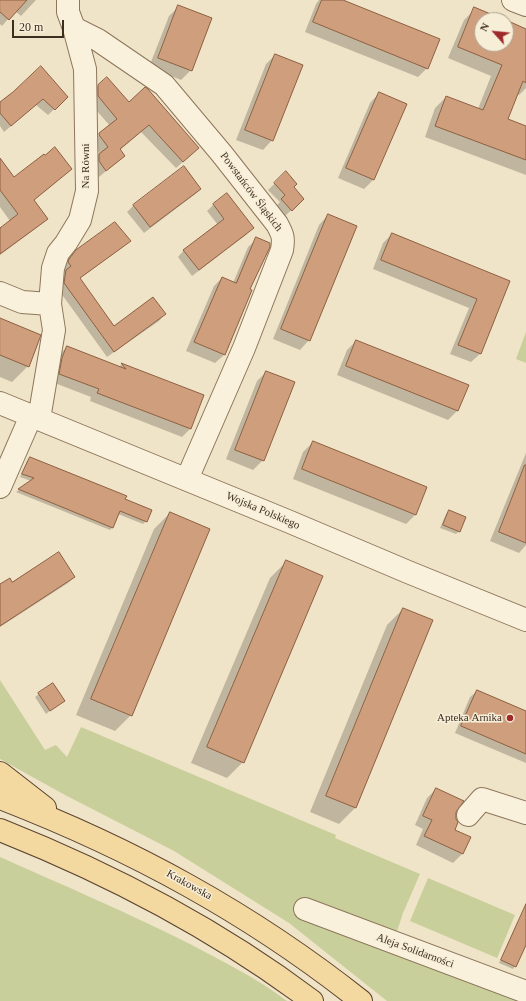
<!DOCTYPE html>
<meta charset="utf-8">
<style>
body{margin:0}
#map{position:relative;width:526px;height:1001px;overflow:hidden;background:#f0e4c8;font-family:"Times New Roman",serif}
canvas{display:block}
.north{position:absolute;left:474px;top:12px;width:40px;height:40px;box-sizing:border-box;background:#f7eed8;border:1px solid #ada18e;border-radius:50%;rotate:297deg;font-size:11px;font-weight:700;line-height:16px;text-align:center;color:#3d2e20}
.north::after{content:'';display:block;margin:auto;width:14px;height:18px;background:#9e2a2b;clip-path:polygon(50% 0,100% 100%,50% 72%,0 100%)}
.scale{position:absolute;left:12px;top:20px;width:52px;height:18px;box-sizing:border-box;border:2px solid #3d2e20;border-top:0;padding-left:5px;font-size:12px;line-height:14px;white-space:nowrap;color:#3d2e20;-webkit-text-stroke:3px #f7eed8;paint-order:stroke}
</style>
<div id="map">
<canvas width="526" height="1001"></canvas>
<div class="north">N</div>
<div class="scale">20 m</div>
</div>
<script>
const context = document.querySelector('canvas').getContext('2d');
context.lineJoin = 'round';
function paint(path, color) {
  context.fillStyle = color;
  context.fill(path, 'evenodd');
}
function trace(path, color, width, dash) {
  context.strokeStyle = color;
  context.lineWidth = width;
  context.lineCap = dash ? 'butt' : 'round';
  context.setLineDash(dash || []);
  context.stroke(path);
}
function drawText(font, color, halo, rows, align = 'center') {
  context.font = font + ' "Times New Roman",serif';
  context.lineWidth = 3;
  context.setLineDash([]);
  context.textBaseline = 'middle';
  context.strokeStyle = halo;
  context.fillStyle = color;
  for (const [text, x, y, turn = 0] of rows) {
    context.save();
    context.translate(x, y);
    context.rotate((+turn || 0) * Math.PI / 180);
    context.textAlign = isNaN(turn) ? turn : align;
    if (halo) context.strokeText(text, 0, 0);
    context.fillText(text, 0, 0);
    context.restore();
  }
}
paint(new Path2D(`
 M526,332V363L516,359Z
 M0,680L45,750L56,745L67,757L81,727L336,835L335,838L420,874L403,913L390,952L526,1001H387L289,923L174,851L65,795L0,759Z
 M0,857C63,885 126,912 188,943C222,961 257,978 287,1001H0Z
 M428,878L515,915L497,958L410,921Z`), '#c9cf9b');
paint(new Path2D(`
 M0,0H36L21,16L15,11L2,26L0,24Z
 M319,0H340L427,68L418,77L305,32L316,4Z
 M179,6L191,70L181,80L149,67L169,16Z
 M475,9L502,20H482V44H506V21L526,30V88L519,95L517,94L507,120L526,127V175L425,137L435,108L446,97L478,109L491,76L448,58L464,20Z
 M275,55L272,140L263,150L236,140L266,64Z
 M98,86L129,103L191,155L176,168L141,132L120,150L124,156L99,177L92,169V162L100,154L92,141L110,126L91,104V93Z
 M14,93L67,97L48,115L36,105L4,132L0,126V104Z
 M379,93L405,105L373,180L364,189L338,178L370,103Z
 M0,160L14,179L71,169L33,201L46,219L39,226L0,255V229L10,221L0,207Z
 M286,173L292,187L297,205L285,216L276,206L280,202L268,190Z
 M200,189L194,195L144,233L127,212L134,205Z
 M213,205L252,228L246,235L192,276L178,257L184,250L218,225L207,211Z
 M328,215L309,340L300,350L273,339L319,225Z
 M392,234L508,281L480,354L471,362L450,354L469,308L373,269L383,243Z
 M257,239L249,290L251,291L224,355L215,363L186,351L214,286L222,278L233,283L248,247Z
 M130,241L123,247L79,279L113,327L165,314L159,321L107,357L58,289L60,277L65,272L62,269L70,257Z
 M0,319L28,366L12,382L0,377Z
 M356,341L457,411L448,420L337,375L347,350Z
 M67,347L119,367L122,364L203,395L190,429L182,437L90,401L91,397L52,382L59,355Z
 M266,372L263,460L253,470L226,459L257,381Z
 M313,442L426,488L415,515L406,524L293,479L303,452Z
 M526,453V545L519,553L490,541Z
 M30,458L124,500L146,521L143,524L118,514L113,527L110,530L16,492L31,481L20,477L27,461Z
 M449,511L459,531L456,534L440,528L446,514Z
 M170,513L131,715L115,731L76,715L154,529Z
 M286,562L243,762L227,778L191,763L270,578Z
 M74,577L68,583L0,627V585Z
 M403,609L432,621L355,808L339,824L310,812L387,625Z
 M52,684L63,701L46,714L35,697Z
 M477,691L526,712V763L455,733L470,697Z
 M436,789L455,812L453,830L463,853L453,863L416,845L423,829L415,825L427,798Z
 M520,920L526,922V942L515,966L513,969L499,963L517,923Z`), '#0003');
const building = new Path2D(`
 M0,0H27L9,20L0,12Z
 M322,0H343L440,39L428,69L313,22Z
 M178,5L212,18L192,71L158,58Z
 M474,7L505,20H482V44H506V20L526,29V83L523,81L508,119L526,126V160L435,126L446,96L483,110L502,65L458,47Z
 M275,54L303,65L273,141L245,130Z
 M41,66L68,97L55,110L43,99L11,126L0,113V102L13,92Z
 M107,77L129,102L145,87L147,88L199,148L183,162L149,125L120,149L125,156L106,171L99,161V154L108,147L99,135V133L117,119L98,96V85Z
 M379,92L407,104L374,180L346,168Z
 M55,147L72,169L34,200L48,219L0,254V228L18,214L0,190V158L14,177L44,154L45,155Z
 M184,166L201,189L150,227L133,205Z
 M286,171L297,184L294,187L304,199L292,211L281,199L285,195L274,183Z
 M227,193L254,228L199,270L183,250L224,219L213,204Z
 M328,214L357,226L310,341L281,329Z
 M115,222L131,241L80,278L114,326L153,297L166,314L114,352L64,283L66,270L71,266L68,262L69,259L76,250Z
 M392,233L510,281L481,354L458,345L477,299L381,260Z
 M256,237L270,243V247L250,289L252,290L225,355L194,342L222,277L236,283Z
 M0,318L41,335L29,367L0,355Z
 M356,340L469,385L458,411L346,366Z
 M67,346L126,369L121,363L204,395L191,429L97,393L99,389L59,374L62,358Z
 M266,371L295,382L264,461L235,450Z
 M313,441L427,487L416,515L302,469Z
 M30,457L127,496L125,499L152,510L147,522L120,511L113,528L18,489L34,478L22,474Z
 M525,465H526V543L499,532Z
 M449,510L466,517L460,532L443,525Z
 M170,512L210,529L132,716L91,699Z
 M59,552L75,577L0,626V584L10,578L12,582Z
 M286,560L323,576L244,763L207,747Z
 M403,608L433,620L356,808L326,796Z
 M53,683L65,701L50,711L38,693Z
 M477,690L526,711V754L461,726Z
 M436,788L464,801L456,812V819L458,822L455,830L471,837L463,854L424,836L432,820L423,816Z
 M526,904V945L516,967L501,960Z`);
paint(building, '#cf9f7d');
trace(building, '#8d5f41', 1);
const minor = new Path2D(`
 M513,0L526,5
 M74,28L98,40L164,85L222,154L277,224C283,235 284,238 282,250L244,348L187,479
 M0,293L22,302L50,304
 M0,403L290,522L408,572L526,620
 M39,419L54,330L50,304L53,268L58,253L66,243L80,220L87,191L85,69L74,28L68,12V0
 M0,487L31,416
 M468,815L482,799L526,813
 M305,909L526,992`);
const major = new Path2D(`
 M0,773L45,808
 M0,798C132,849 250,913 361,1001
 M0,830C111,874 216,929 312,1001`);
trace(minor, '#8d765c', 24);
trace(major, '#5b4430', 24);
trace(minor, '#faf1dc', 22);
trace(major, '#f3d9a0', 22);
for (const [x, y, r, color] of [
 [510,718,4,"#9e2a2b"]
]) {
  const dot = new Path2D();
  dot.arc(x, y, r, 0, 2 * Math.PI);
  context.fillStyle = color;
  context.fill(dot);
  trace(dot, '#f7eed8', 1.5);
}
drawText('11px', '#3d2e20', '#f7eed8', [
 ["Na Równi",86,166,-90],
 ["Powstańców Śląskich",251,192,53],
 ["Wojska Polskiego",263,511,23],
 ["Krakowska",189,885,29],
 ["Aleja Solidarności",415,951,20]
]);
drawText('11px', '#3d2e20', '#f7eed8', [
 ["Apteka Arnika",502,718]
], 'right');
</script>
